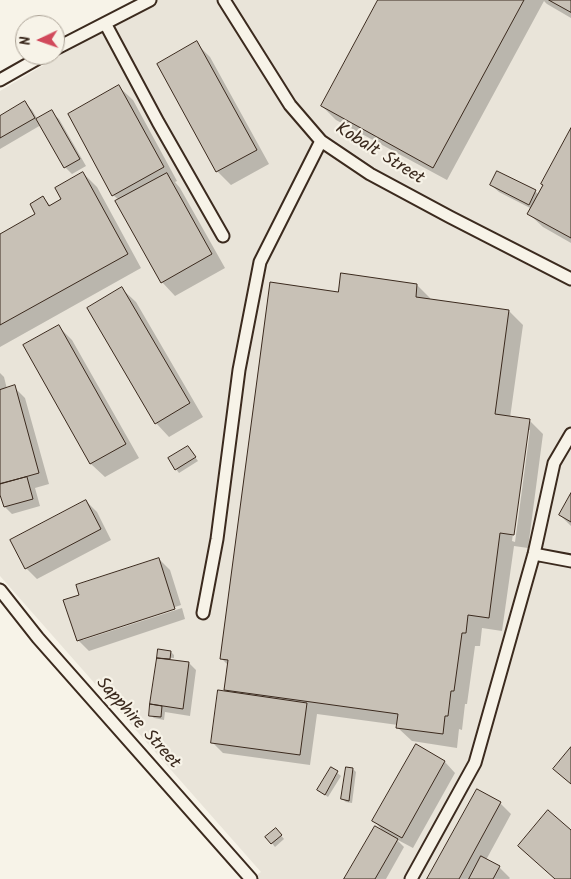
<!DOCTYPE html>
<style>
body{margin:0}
#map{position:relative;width:571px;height:879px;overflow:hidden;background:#f7f3e8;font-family:Kalam,sans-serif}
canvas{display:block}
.north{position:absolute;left:15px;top:15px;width:50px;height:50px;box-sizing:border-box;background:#f7f3e8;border:1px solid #aca397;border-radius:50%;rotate:267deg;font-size:14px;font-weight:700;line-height:20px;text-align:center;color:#3b2a1e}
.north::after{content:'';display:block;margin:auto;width:18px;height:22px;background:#d1495b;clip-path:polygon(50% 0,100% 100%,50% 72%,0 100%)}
</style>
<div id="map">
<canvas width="571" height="879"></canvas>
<div class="north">N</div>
</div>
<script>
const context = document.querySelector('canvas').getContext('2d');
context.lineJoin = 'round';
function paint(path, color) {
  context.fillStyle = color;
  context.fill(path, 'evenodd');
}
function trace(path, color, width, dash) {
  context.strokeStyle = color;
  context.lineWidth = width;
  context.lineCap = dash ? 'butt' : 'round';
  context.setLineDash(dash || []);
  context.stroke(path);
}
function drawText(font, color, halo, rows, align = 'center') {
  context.font = font + ' Kalam,sans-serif';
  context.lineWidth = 4.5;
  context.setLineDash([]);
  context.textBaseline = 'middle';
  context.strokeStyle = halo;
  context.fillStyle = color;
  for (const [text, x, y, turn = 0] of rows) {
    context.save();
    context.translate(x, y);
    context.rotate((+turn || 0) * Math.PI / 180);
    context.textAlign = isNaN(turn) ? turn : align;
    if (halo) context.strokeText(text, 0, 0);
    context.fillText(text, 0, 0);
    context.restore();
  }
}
paint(new Path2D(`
 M153,0H571V879H251L261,872L0,576V91Z`), '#e9e4d9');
paint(new Path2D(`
 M380,0H571V18L547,4L544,1L447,180L336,120L322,106Z
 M196,43L210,57L269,164L231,185L217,171L158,64Z
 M119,87L133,100L177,181L175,182L180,188L225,268L175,296L162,282L119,200L113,195Z
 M25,103L32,110L38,120L51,112L59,119L86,166L72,174L65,167L41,125L0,149V118Z
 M571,131V243L543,227L529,214L532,209L499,192L491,185L497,173L535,191L539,195Z
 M83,173L97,187L141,268L0,347V236L37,215L43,198L51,206L63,200Z
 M417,285L430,298V300L509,311L523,325L510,418L529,420L543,434L528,548L514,546L502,631L482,628L480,646H475L467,704H465L462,730L459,729L457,748L412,741L398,728V725L317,714L310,765L223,753L212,742L229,693L225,689L228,665L221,658L339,293ZM527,430H530L515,542L512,541Z
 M122,289L136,302L203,417L169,437L156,423Z
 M58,326L72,340L139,458L105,477L91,464L24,345Z
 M0,373L4,377L7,389L14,387L25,398L49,484L35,488L40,506L12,514L5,507L0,490Z
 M188,447L198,461L179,473L176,469Z
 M571,495V526L560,515Z
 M86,501L97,512L111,540L37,579L26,568L12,540Z
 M159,559L170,570L181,605L83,638V640L182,608L185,619L89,651L78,640Z
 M159,650L171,652L174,655V658L160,657V659L189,663L196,670L190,716L165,712L164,720L154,718L150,715Z
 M416,746L445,762L455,773L413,848L396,839L404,847L386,879H345L384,832L374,821Z
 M331,768L341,776L328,797L322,793Z
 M353,769L356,772L352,803L346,802L342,799Z
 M500,803L511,814L486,860L499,867L510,878L509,879H429Z
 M279,833L284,839L275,847L267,837Z`), '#0003');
const building = new Path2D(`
 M378,0H524L433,168L321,106Z
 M549,0H571V12Z
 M197,41L257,150L216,172L157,64Z
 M119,85L164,167L112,196L68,114Z
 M25,101L35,118L0,138V116Z
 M52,110L80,159L64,168L36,119Z
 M571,128V238L527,214L543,185L541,184Z
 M497,171L536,190L529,205L490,185Z
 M83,172L128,254L0,325V234L35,214L30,204L43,196L49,206L61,199L55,188Z
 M167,173L212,254L161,283L115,201Z
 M341,273L417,284L416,297L509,310L495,414L530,419L514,535L500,533L489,618L468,615L466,633H462L454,691H451L448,716H445L443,734L396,728L398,714L224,690L228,660L220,659L270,282L338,292Z
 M122,287L190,403L155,424L87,308Z
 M59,325L126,444L90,464L23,345Z
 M15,385L39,473L0,484V390Z
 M188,446L196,457L175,470L168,458Z
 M27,477L33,499L4,507L0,495V484Z
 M571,493V522L559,515Z
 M86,500L101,529L25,569L10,540Z
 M159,558L175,609L77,641L63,600L79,595L76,585Z
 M158,649L171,651L170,659L157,658Z
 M157,658L189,662L183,709L150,704Z
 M218,690L307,703L300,755L211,743Z
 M150,704L162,706L161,717L149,716Z
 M416,744L445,761L402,838L372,821Z
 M571,747V784L553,769Z
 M331,767L338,771L325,795L317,790Z
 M346,767L353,768L349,801L341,799Z
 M477,789L501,802L459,879H427Z
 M548,810L571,830V879H555L518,846Z
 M375,826L398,839L375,879H344Z
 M276,828L282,835L271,844L265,837Z
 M481,856L500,866L493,879H469Z`);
paint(building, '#c8c1b6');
trace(building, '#3b2a1e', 1);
const service = new Path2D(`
 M224,0L290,105L321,141L370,174L450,217L571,279
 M105,23L158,122L223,236
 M55,49L150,0
 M0,80L44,55
 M534,554L571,561
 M0,590L38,638L251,879
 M203,613L217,539L239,370L260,262L321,141
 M411,879L475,763L534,554L554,463L571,434`);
trace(service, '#3b2a1e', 15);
trace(service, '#f7f3e8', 11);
drawText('18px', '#3b2a1e', '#f7f3e8', [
 ["Kobalt Street",379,155,32],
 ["Sapphire Street",137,724,48]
]);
</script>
